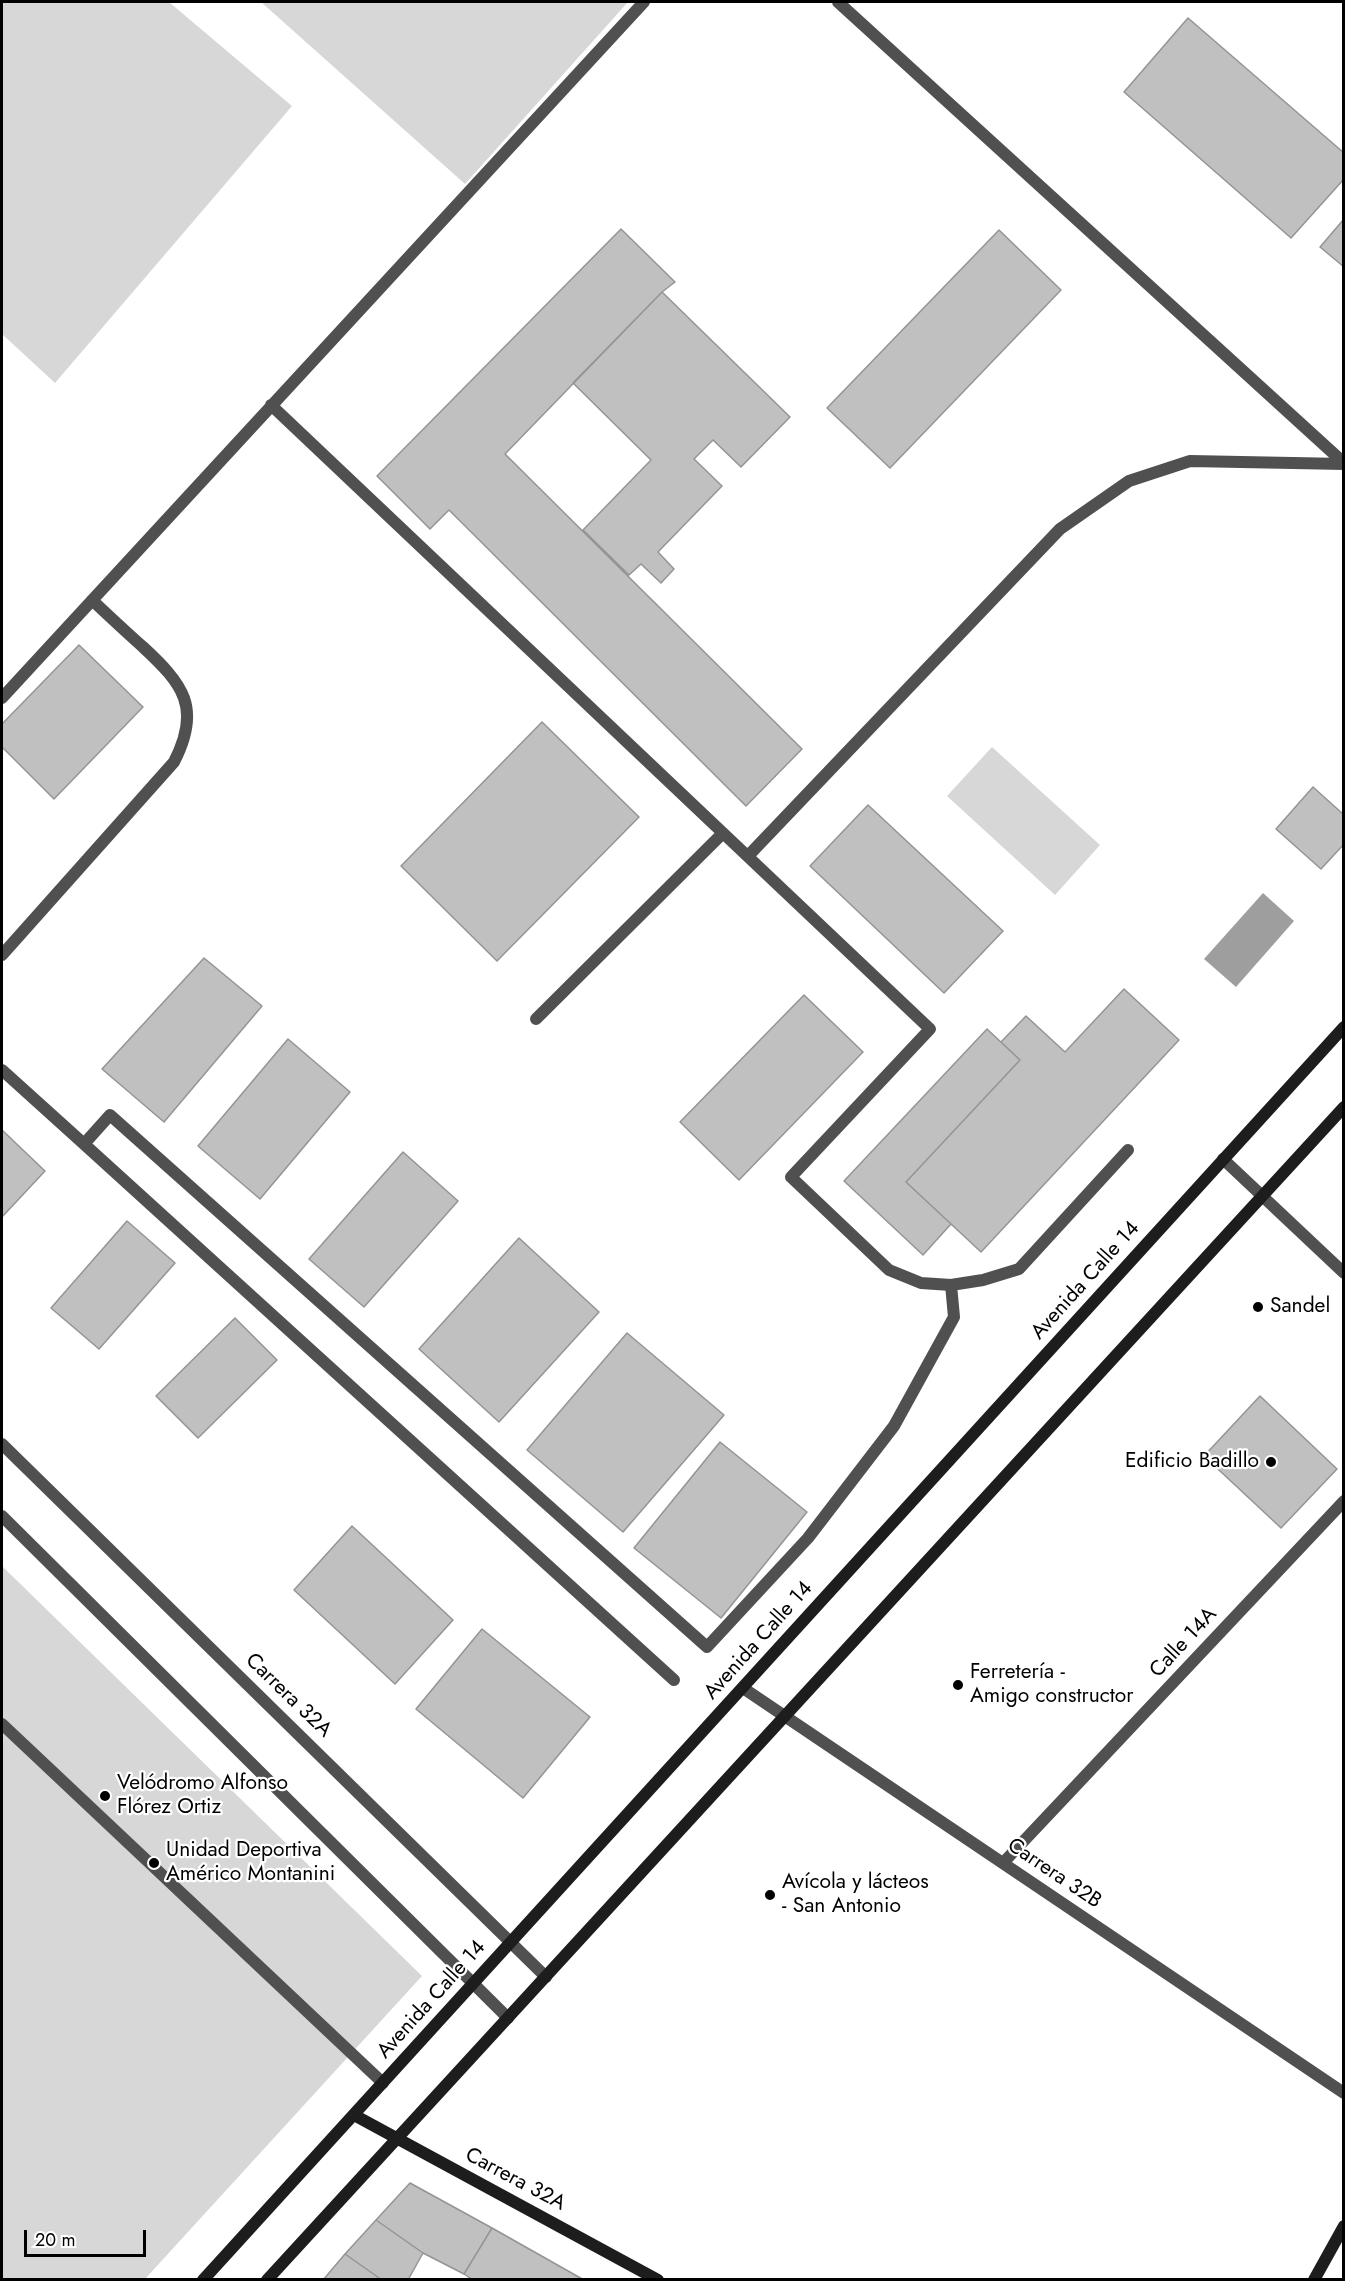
<!DOCTYPE html>
<meta charset="utf-8">
<style>
body{margin:0}
#map{position:relative;width:1345px;height:2281px;overflow:hidden;background:#fff;font-family:Jost,sans-serif}
canvas{display:block}
.frame{position:absolute;inset:0;border:3px solid #000;pointer-events:none}
.scale{position:absolute;left:24px;top:2230px;width:122px;height:27px;box-sizing:border-box;border:3px solid #000;border-top:0;padding-left:8px;font-size:18px;line-height:21px;white-space:nowrap;color:#000;-webkit-text-stroke:4px #fff;paint-order:stroke}
</style>
<div id="map">
<canvas width="1345" height="2281"></canvas>
<div class="frame"></div>
<div class="scale">20 m</div>
</div>
<script>
const context = document.querySelector('canvas').getContext('2d');
context.lineJoin = 'round';
function paint(path, color) {
  context.fillStyle = color;
  context.fill(path, 'evenodd');
}
function trace(path, color, width, dash) {
  context.strokeStyle = color;
  context.lineWidth = width;
  context.lineCap = dash ? 'butt' : 'round';
  context.setLineDash(dash || []);
  context.stroke(path);
}
function drawText(font, color, halo, rows, align = 'center') {
  context.font = font + ' Jost,sans-serif';
  context.lineWidth = 4.5;
  context.setLineDash([]);
  context.textBaseline = 'middle';
  context.strokeStyle = halo;
  context.fillStyle = color;
  for (const [text, x, y, turn = 0] of rows) {
    context.save();
    context.translate(x, y);
    context.rotate((+turn || 0) * Math.PI / 180);
    context.textAlign = isNaN(turn) ? turn : align;
    if (halo) context.strokeText(text, 0, 0);
    context.fillText(text, 0, 0);
    context.restore();
  }
}
paint(new Path2D(`
 M2,2H169L292,106L55,383L2,334Z
 M261,2H628L465,184Z
 M992,747L1100,845L1055,895L947,796Z
 M2,1566L422,1976L145,2279H2Z`), '#d7d7d7');
paint(new Path2D(`
 M1263,893L1294,921L1236,987L1204,959Z`), '#9e9e9e');
const building = new Path2D(`
 M1188,18L1344,153V179L1291,238L1124,92Z
 M1344,219V267L1320,247Z
 M621,229L675,282L662,292L505,454L802,749L746,806L449,510L430,529L377,476Z
 M999,230L1061,290L890,468L827,408Z
 M662,292L790,417L741,467L713,440L694,459L722,486L658,552L674,569L661,583L641,564L629,575L583,530L651,460L573,383Z
 M79,645L143,707L54,799L2,747V724Z
 M542,722L639,817L497,961L401,866Z
 M1313,787L1344,815V844L1321,869L1276,829Z
 M868,805L1003,931L944,993L810,866Z
 M204,958L262,1006L164,1122L102,1069Z
 M1124,989L1179,1040L981,1252L906,1182L1020,1060L1001,1042L1026,1016L1065,1052Z
 M804,995L863,1052L739,1180L680,1122Z
 M987,1029L1020,1060L906,1182L951,1224L923,1255L844,1181Z
 M288,1039L350,1092L260,1199L198,1146Z
 M2,1130L45,1171L2,1217Z
 M403,1152L458,1201L364,1307L309,1259Z
 M127,1221L175,1263L99,1349L51,1308Z
 M519,1238L599,1312L499,1422L419,1349Z
 M235,1318L277,1360L198,1438L156,1396Z
 M627,1333L724,1415L623,1532L527,1450Z
 M1260,1396L1337,1469L1281,1528L1204,1456Z
 M720,1442L807,1512L721,1618L634,1548Z
 M352,1526L453,1620L395,1684L294,1590Z
 M482,1629L590,1717L523,1798L416,1709Z
 M410,2183L492,2228L464,2274L423,2253L376,2220Z
 M376,2220L423,2253L408,2280H382L345,2254Z
 M492,2228L584,2280H473L464,2274Z
 M345,2254L382,2280H323Z`);
paint(building, '#c0c0c0');
trace(building, '#949494', 1.5);
trace(new Path2D(`
 M838,2L1344,463
 M271,405L930,1029L791,1177L889,1270L921,1283L951,1285L983,1280L1019,1269L1128,1150
 M2,698L644,2
 M748,856L1060,529L1129,481L1190,461L1344,464
 M2,955L174,762C202,708 183,684 143,647C126,632 109,616 92,600
 M536,1019L723,833
 M2,1070L84,1144L110,1115L707,1647L808,1538L894,1426L954,1317L951,1285
 M84,1144L674,1680
 M2,1724L383,2083`), '#505050', 12);
trace(new Path2D(`
 M1223,1159L1344,1273
 M2,1444L546,1977
 M2,1516L508,2018
 M743,1688L1344,2093
 M1003,1863L1344,1501`), '#505050', 12);
trace(new Path2D(`
 M354,2115L658,2280
 M203,2280L1344,1027
 M267,2280L1344,1107
 M1314,2280L1344,2226`), '#1d1d1d', 12);
for (const [x, y, r, color] of [
 [1258,1307,6,"#000"],
 [1271,1462,6,"#000"],
 [958,1685,6,"#000"],
 [105,1796,6,"#000"],
 [154,1863,6,"#000"],
 [770,1895,6,"#000"]
]) {
  const dot = new Path2D();
  dot.arc(x, y, r, 0, 2 * Math.PI);
  context.fillStyle = color;
  context.fill(dot);
  trace(dot, '#fff', 2);
}
drawText('21px', '#000', '#fff', [
 ["Avenida Calle 14",1086,1281,-48],
 ["Avenida Calle 14",759,1641,-48],
 ["Calle 14A",1184,1643,-47],
 ["Carrera 32A",288,1696,44],
 ["Carrera 32B",1054,1874,34],
 ["Avenida Calle 14",432,2000,-48],
 ["Carrera 32A",515,2180,28]
]);
drawText('21px', '#000', '#fff', [
 ["Sandel",1270,1307],
 ["Edificio Badillo",1259,1462,"right"],
 ["Ferretería -",970,1673],
 ["Amigo constructor",970,1697],
 ["Velódromo Alfonso",117,1784],
 ["Flórez Ortiz",117,1808],
 ["Unidad Deportiva",166,1851],
 ["Américo Montanini",166,1875],
 ["Avícola y lácteos",782,1883],
 ["- San Antonio",782,1907]
], 'left');
</script>
